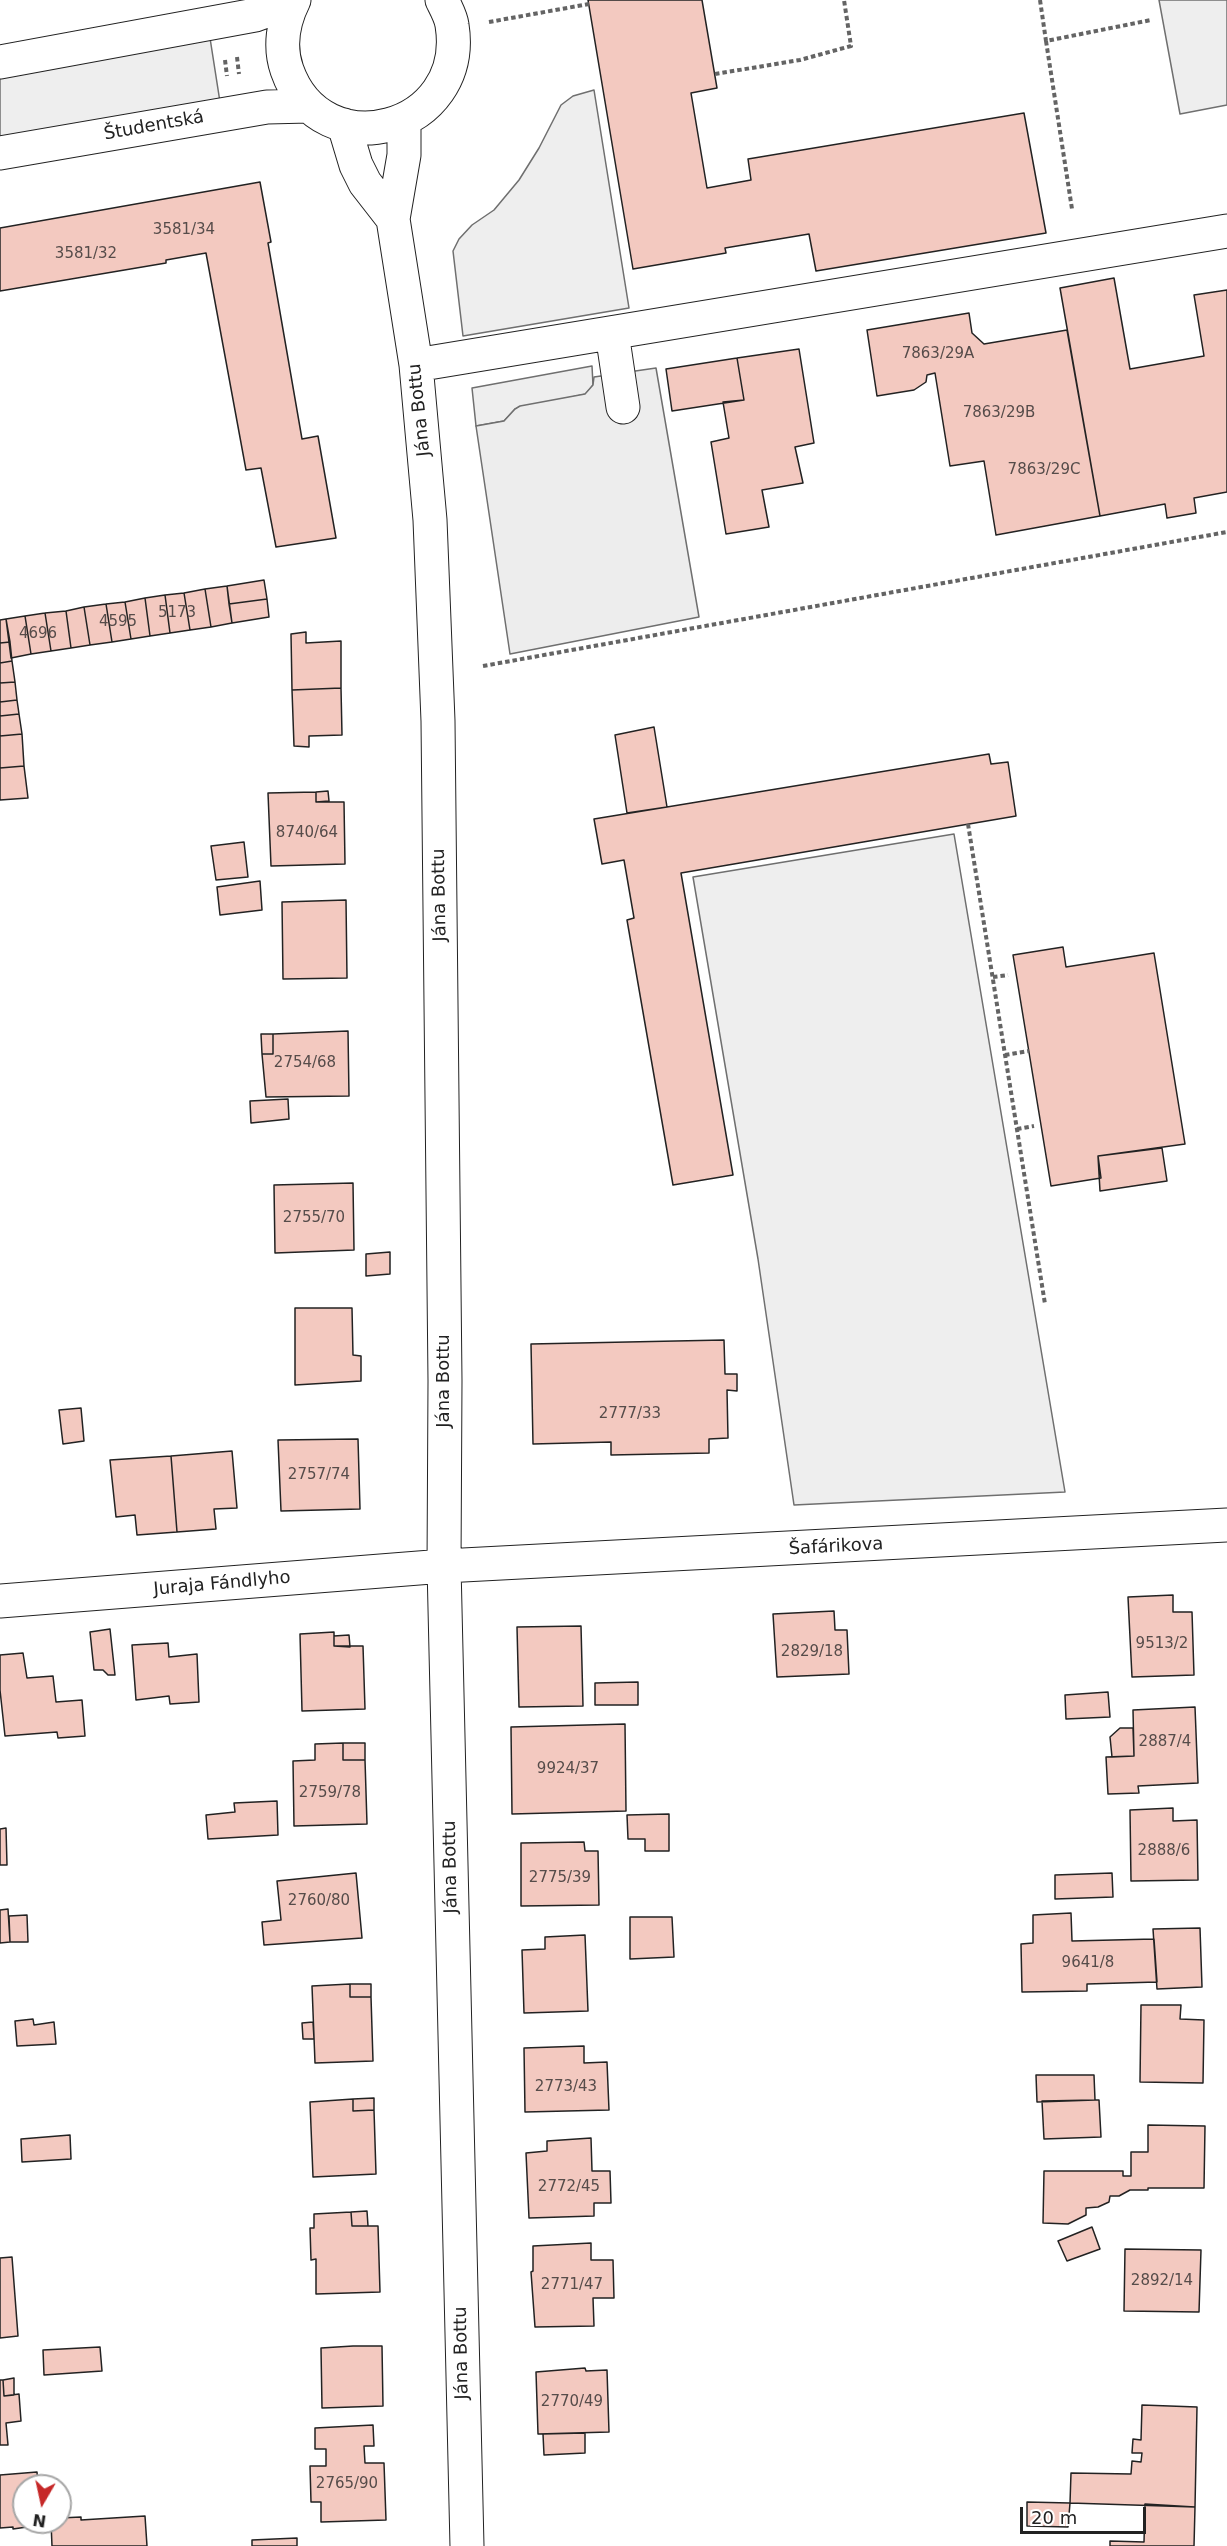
<!DOCTYPE html>
<meta charset="utf-8">
<style>
body{margin:0}
#map{position:relative;width:1227px;height:2546px;overflow:hidden;background:#fff;font-family:"DejaVu Sans",sans-serif}
canvas{display:block}
.north{position:absolute;left:12px;top:2474px;width:60px;height:60px;box-sizing:border-box;background:#fff;border:2px solid #a7a7a7;border-radius:50%;rotate:189deg;font-size:16px;font-weight:700;line-height:24px;text-align:center;color:#222}
.north::after{content:'';display:block;margin:auto;width:21px;height:27px;background:#c62828;clip-path:polygon(50% 0,100% 100%,50% 72%,0 100%)}
.scale{position:absolute;left:1020px;top:2507px;width:126px;height:27px;box-sizing:border-box;border:3px solid #222;border-top:0;padding-left:8px;font-size:18px;line-height:21px;white-space:nowrap;color:#222;-webkit-text-stroke:4px #fff;paint-order:stroke}
</style>
<div id="map">
<canvas width="1227" height="2546"></canvas>
<div class="north">N</div>
<div class="scale">20 m</div>
</div>
<script>
const context = document.querySelector('canvas').getContext('2d');
context.lineJoin = 'round';
function paint(path, color) {
  context.fillStyle = color;
  context.fill(path, 'evenodd');
}
function trace(path, color, width, dash) {
  context.strokeStyle = color;
  context.lineWidth = width;
  context.lineCap = dash ? 'butt' : 'round';
  context.setLineDash(dash || []);
  context.stroke(path);
}
function drawText(font, color, halo, rows, align = 'center') {
  context.font = font + ' "DejaVu Sans",sans-serif';
  context.lineWidth = 4.5;
  context.setLineDash([]);
  context.textBaseline = 'middle';
  context.strokeStyle = halo;
  context.fillStyle = color;
  for (const [text, x, y, turn = 0] of rows) {
    context.save();
    context.translate(x, y);
    context.rotate((+turn || 0) * Math.PI / 180);
    context.textAlign = isNaN(turn) ? turn : align;
    if (halo) context.strokeText(text, 0, 0);
    context.fillText(text, 0, 0);
    context.restore();
  }
}
const green = new Path2D(`
 M1159,0H1227V105L1180,114Z
 M210,38L220,102L0,139V74Z
 M594,90L629,308L463,336L453,251L459,239L472,225L494,210L519,180L539,148L561,105L573,96Z
 M592,366L593,385L586,394L515,409L504,421L476,426L472,388Z
 M954,834L1065,1492L794,1505L758,1259L693,877Z`);
paint(green, '#eee');
trace(green, '#6f6f6f', 1.5);
const parking = new Path2D(`
 M656,368L699,617L510,654L476,426L504,421L515,409L520,406L585,394L593,385L594,377Z`);
paint(parking, '#ededed');
trace(parking, '#6f6f6f', 1.5);
const building = new Path2D(`
 M588,0H702L717,88L691,93L707,188L751,180L748,159L1024,113L1046,233L816,271L809,234L725,248L726,253L633,269Z
 M260,182L271,242L268,243L302,439L318,436L336,538L276,547L261,468L246,470L206,253L166,260V263L0,291V228Z
 M1114,278L1130,369L1204,356L1194,295L1227,290V492L1194,498L1196,513L1167,518L1165,504L1100,516L1060,288Z
 M969,313L972,333L984,344L1067,330L1100,516L996,535L984,461L950,466L935,373L927,375L926,382L914,390L877,396L867,330Z
 M799,349L814,443L795,447L803,483L762,490L769,527L726,534L711,442L729,438L723,402L744,400L737,358Z
 M737,358L744,400L672,411L666,369Z
 M264,580L267,599L229,604L227,586Z
 M227,586L232,623L211,627L205,589Z
 M205,589L211,627L190,630L184,593Z
 M184,593L190,630L170,633L165,595Z
 M165,595L170,633L150,636L145,598Z
 M145,598L150,636L131,639L125,602Z
 M267,599L269,617L232,623L229,604Z
 M125,602L131,639L112,642L106,604Z
 M106,604L112,642L90,645L84,607Z
 M84,607L90,645L71,648L66,611Z
 M66,611L71,648L51,651L45,613Z
 M45,613L51,651L31,654L25,616Z
 M25,616L31,654L11,658L6,619Z
 M6,619L10,642L0,643V620Z
 M306,632V643L341,641V688L292,690L291,634Z
 M10,642L12,661L0,663V643Z
 M12,661L15,682L0,683V663Z
 M15,682L17,700L0,702V683Z
 M341,688L342,735L309,736V747L294,746L292,690Z
 M17,700L19,714L0,716V702Z
 M19,714L22,734L0,736V716Z
 M654,727L667,807L627,813L615,735Z
 M22,734L24,766L0,768V736Z
 M989,754L991,764L1008,762L1016,816L681,873L733,1175L673,1185L627,920L634,918L624,860L602,864L594,819Z
 M24,766L28,798L0,800V768Z
 M328,791L329,801L316,802V792Z
 M316,792V802H344L345,864L271,866L268,793Z
 M244,842L248,877L216,880L211,846Z
 M260,881L262,910L220,915L217,887Z
 M346,900L347,978L283,979L282,902Z
 M1063,947L1066,967L1154,953L1185,1144L1098,1156L1101,1178L1051,1186L1013,955Z
 M348,1031L349,1096L266,1097L262,1054H273V1034Z
 M261,1034H273V1054H262Z
 M288,1099L289,1119L251,1123L250,1101Z
 M1162,1148L1167,1181L1100,1191L1098,1156Z
 M353,1183L354,1250L275,1253L274,1185Z
 M390,1252V1274L366,1276V1254Z
 M295,1308H352L353,1355L361,1356V1381L295,1385Z
 M724,1340L725,1374H737V1391L727,1390L728,1438L709,1439V1453L611,1455V1442L533,1444L531,1344Z
 M81,1408L84,1441L63,1444L59,1410Z
 M358,1439L360,1509L281,1511L278,1440Z
 M232,1451L237,1508L214,1509L216,1529L177,1532L171,1456Z
 M171,1456L177,1532L137,1535L135,1515L116,1517L110,1460Z
 M1173,1595V1612H1192L1194,1675L1132,1677L1128,1597Z
 M834,1611L835,1630H847L849,1674L777,1677L773,1614Z
 M581,1626L583,1706L519,1707L517,1627Z
 M110,1629L115,1675H108L103,1670H94L90,1632Z
 M334,1632V1646H363L365,1709L302,1711L300,1634Z
 M349,1635L350,1647L334,1646V1636Z
 M168,1643L169,1657L197,1654L199,1702L170,1704L169,1696L136,1700L132,1645Z
 M23,1653L27,1678L53,1676L56,1702L82,1700L85,1736L58,1738L57,1732L5,1736L0,1690V1655Z
 M638,1682V1705H595V1683Z
 M1108,1692L1110,1717L1066,1719L1065,1695Z
 M1195,1707L1198,1783L1138,1786L1139,1793L1108,1794L1106,1757L1134,1756L1133,1710Z
 M625,1724L626,1811L512,1814L511,1727Z
 M1120,1728H1133L1134,1756L1112,1757L1110,1737Z
 M343,1743H365V1760H343Z
 M343,1743V1760H365L367,1824L294,1826L293,1761L315,1760V1744Z
 M277,1801L278,1835L208,1839L206,1815L235,1812L234,1803Z
 M1173,1808V1821L1197,1820L1198,1880L1131,1881L1130,1810Z
 M669,1814V1851H645V1839H628L627,1815Z
 M6,1828L7,1865H0V1829Z
 M584,1842L585,1851H598L599,1905L521,1906V1843Z
 M356,1873L362,1938L264,1945L262,1922L281,1920L277,1881Z
 M1112,1873L1113,1897L1055,1899V1875Z
 M8,1909L10,1942L0,1943V1910Z
 M1071,1913L1072,1941L1154,1939L1157,1982L1087,1984V1991L1022,1992L1021,1944L1033,1943V1915Z
 M27,1915L28,1942H10L9,1916Z
 M630,1917H672L674,1957L630,1959Z
 M1200,1928L1202,1987L1157,1989L1153,1929Z
 M585,1935L588,2011L524,2013L522,1950L545,1949V1937Z
 M350,1984H371V1997H350Z
 M350,1984V1997H371L373,2061L315,2063L312,1986Z
 M1141,2005H1181L1180,2019L1204,2020L1203,2083L1140,2082Z
 M33,2019L34,2025L54,2022L56,2044L17,2046L15,2021Z
 M313,2022L314,2039H303L302,2023Z
 M584,2046V2063L607,2062L609,2110L525,2112L524,2048Z
 M1036,2075H1094L1095,2100L1037,2102Z
 M374,2098V2110L353,2111V2099Z
 M353,2099V2111L374,2110L376,2174L313,2177L310,2102Z
 M1095,2100H1099L1101,2137L1044,2139L1042,2101Z
 M1148,2125L1205,2126L1204,2188H1148V2190H1130L1119,2196H1110L1109,2202L1098,2207L1086,2208V2215L1068,2224L1043,2223L1044,2171H1123V2176H1131V2152H1148Z
 M70,2135L71,2159L22,2162L21,2139Z
 M591,2138L592,2171H610L611,2203H594V2216L529,2218L526,2153L547,2151V2141Z
 M367,2211L368,2226H352L351,2212Z
 M351,2212L352,2226H378L380,2292L316,2294V2259L311,2260L310,2228H314V2214Z
 M1092,2227L1100,2249L1067,2261L1058,2241Z
 M591,2243V2260H613L614,2298H593L594,2326L535,2327L531,2272L533,2271V2246Z
 M1125,2249L1201,2250L1199,2312L1124,2311Z
 M12,2257L18,2336L0,2338V2258Z
 M353,2346H382L383,2406L322,2408L321,2348Z
 M100,2347L102,2371L44,2375L43,2350Z
 M585,2368L586,2371L607,2370L609,2432L538,2434L536,2372Z
 M14,2378V2395L4,2396L3,2380Z
 M0,2380H3L4,2396L19,2394L21,2421L6,2423L8,2445H0Z
 M1142,2405L1197,2407L1195,2507L1070,2503L1071,2473L1131,2474L1132,2461L1141,2462L1142,2453H1132L1133,2439L1141,2440Z
 M373,2425L374,2446H364L365,2463H384L386,2520L321,2522V2502H311L310,2466H326V2449H315V2428Z
 M585,2433V2453L544,2455L543,2434Z
 M37,2472L38,2486H24V2522H41V2525L13,2529V2527L0,2528V2475Z
 M1027,2502L1070,2503L1068,2527L1027,2526Z
 M1145,2504L1195,2507L1194,2546H1110V2541L1144,2542Z
 M145,2516L147,2546H52L51,2522H60V2518L81,2517V2520Z
 M297,2538V2546H252V2540Z`);
paint(building, '#f3c9c0');
trace(building, '#222', 1.5);
const minor = new Path2D(`
 M294,0C283,22 279,47 287,70C322,170 469,131 452,25C451,17 446,8 442,0
 M0,62L255,15L293,1
 M404,121V155L393,219L416,365L430,520L438,721L445,1381L444,1566L467,2546
 M344,125L356,165L365,183L393,219
 M0,153L267,107L309,106
 M612,333L623,407
 M416,365L1227,231
 M0,1601L444,1566L1227,1525`);
trace(minor, '#222', 35);
trace(new Path2D(`
 M1040,0L1046,41L1151,20
 M489,22L589,4
 M1046,41L1072,209
 M237,57L239,74
 M225,60L227,76
 M715,74L800,60L851,46L844,0
 M483,666L1227,532
 M968,824L1045,1304
 M993,977L1008,975
 M1005,1055L1029,1051
 M1017,1129L1034,1126`), '#646464', 4, [4.5, 3]);
trace(minor, '#fff', 33);
drawText('15px', '#564c4a', null, [
 ["3581/34",184,230],
 ["3581/32",86,254],
 ["7863/29A",938,354],
 ["7863/29B",999,413],
 ["7863/29C",1044,470],
 ["5173",177,613],
 ["4595",118,622],
 ["4696",38,634],
 ["8740/64",307,833],
 ["2754/68",305,1063],
 ["2755/70",314,1218],
 ["2777/33",630,1414],
 ["2757/74",319,1475],
 ["9513/2",1162,1644],
 ["2829/18",812,1652],
 ["2887/4",1165,1742],
 ["9924/37",568,1769],
 ["2759/78",330,1793],
 ["2888/6",1164,1851],
 ["2775/39",560,1878],
 ["2760/80",319,1901],
 ["9641/8",1088,1963],
 ["2773/43",566,2087],
 ["2772/45",569,2187],
 ["2892/14",1162,2281],
 ["2771/47",572,2285],
 ["2770/49",572,2402],
 ["2765/90",347,2484]
]);
drawText('18px', '#222', '#fff', [
 ["Študentská",154,126,-10],
 ["Jána Bottu",420,410,-96],
 ["Jána Bottu",440,895,-91],
 ["Jána Bottu",444,1381,-90],
 ["Šafárikova",836,1547,-3],
 ["Juraja Fándlyho",222,1584,-5],
 ["Jána Bottu",451,1867,-91],
 ["Jána Bottu",462,2353,-91]
]);
</script>
